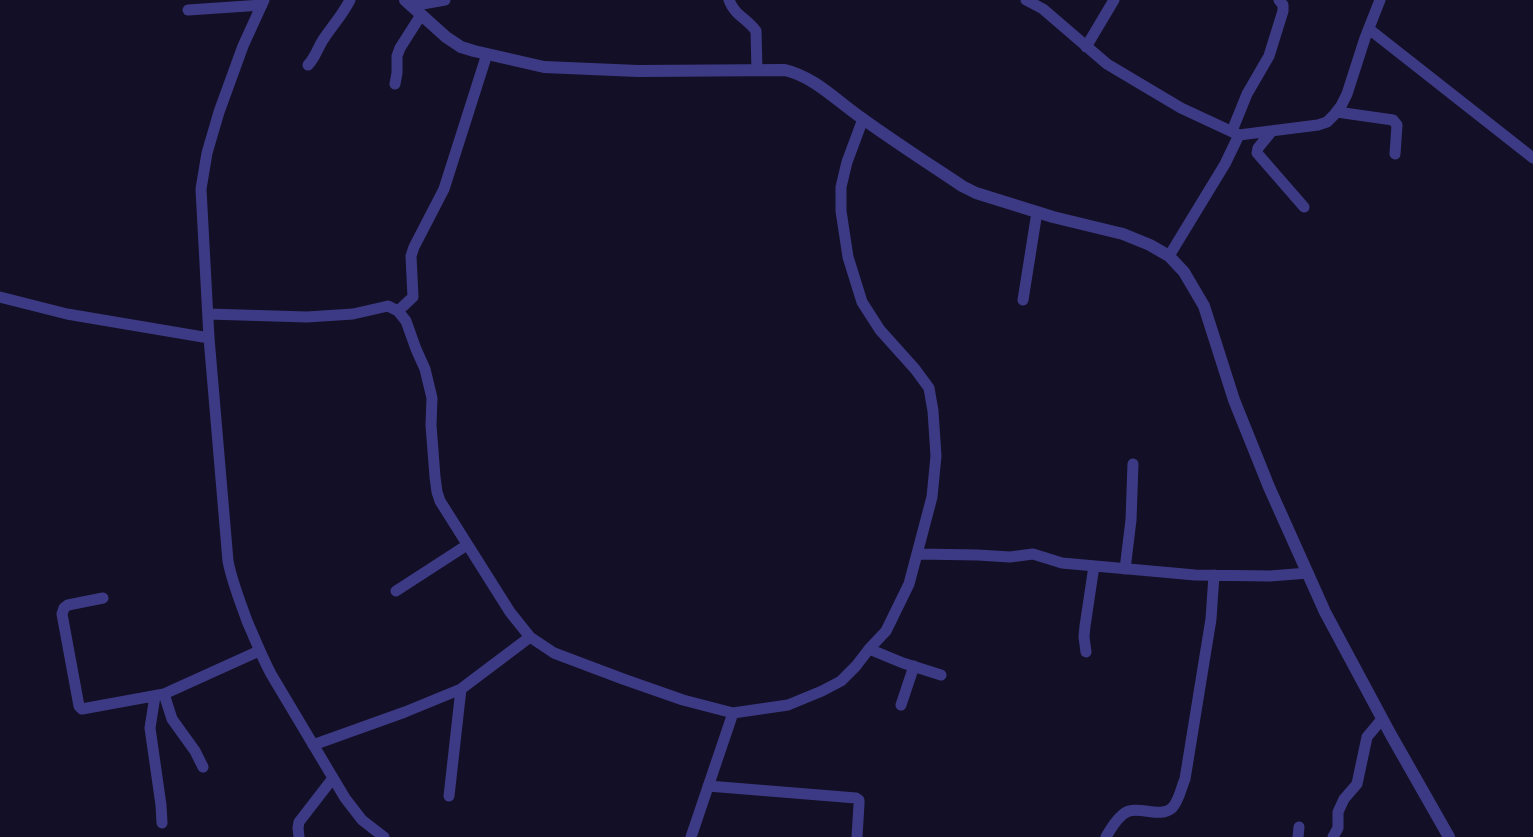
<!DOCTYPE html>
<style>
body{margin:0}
canvas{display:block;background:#130f26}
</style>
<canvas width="1533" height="837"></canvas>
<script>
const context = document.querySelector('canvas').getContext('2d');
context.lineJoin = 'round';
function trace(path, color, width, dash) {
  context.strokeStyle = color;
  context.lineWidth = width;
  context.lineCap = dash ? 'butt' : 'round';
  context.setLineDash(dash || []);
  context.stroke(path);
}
trace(new Path2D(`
 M264,0L243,46L219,112L207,153L201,189L209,338L228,561C232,582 240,601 247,621C255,639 262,657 271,674L345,798L362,820L384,837
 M729,0C735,16 747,18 756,31L757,70
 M1026,0L1043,9L1107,64L1181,108L1239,135
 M411,6L445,0
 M188,10L262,5
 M1369,29L1533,158
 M1086,47L1114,0
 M308,65C316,57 318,46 325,37C333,25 343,14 350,0
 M395,84L397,73V56L400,48L421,15
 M1337,112L1393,120L1397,125L1395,154
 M1232,131L1247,94L1269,56L1283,11V5L1279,0
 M1272,131L1258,148L1257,153L1304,207
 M1169,256L1225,164L1239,135L1318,125L1327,122L1334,115L1341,106L1347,94L1365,38L1380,0
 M0,297L67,314L209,338
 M1023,300L1037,212
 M398,311L413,297L411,256L414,247L444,189L487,54
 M208,314L307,317L353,314L388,306L398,311L406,321L416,349L425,369L432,398L431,425L435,477L437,492L440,501L510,612L530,637L554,653L623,679L683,700L733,713
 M918,554L978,555L1010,557L1033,554L1062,563L1195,575L1270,576L1308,573
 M1125,569L1131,520L1133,464
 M396,591L467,545
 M103,598L68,605L64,608L62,614L79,706L82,709L164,694L259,651
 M869,649L903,663L941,675
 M1086,652L1084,637L1085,626L1094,566
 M164,694L172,719L195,751L203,767
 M155,696L150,728L161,805L162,823
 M901,705L914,666
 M313,745L405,712L461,689
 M708,786L856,798L859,800V804L857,837
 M449,796L461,689L530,637
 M299,837L298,828L299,822L333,778
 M691,837L733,713L788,705L822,691L841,681L856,666L869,649L886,631L909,584L932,497L936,456L933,411L929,388L915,369L880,330L862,302L848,257L841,211V187L847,162L863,119
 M1106,837C1111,828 1120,814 1129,811C1142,807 1161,818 1172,808C1179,801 1181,788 1185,779L1211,619L1214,575
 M1298,837L1299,827
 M1333,837L1338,828V812L1344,799L1357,784L1367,737L1382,719`), '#3d3a85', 11);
trace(new Path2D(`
 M405,0L446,37L461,47L474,51L544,67L638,71L785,70C815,77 838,102 863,119C895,142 929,164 962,186L976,193L1053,217L1123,234L1150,245L1169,256L1184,272L1204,306L1234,400L1269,487L1325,612L1391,735L1449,837`), '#3d3a85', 12);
</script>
